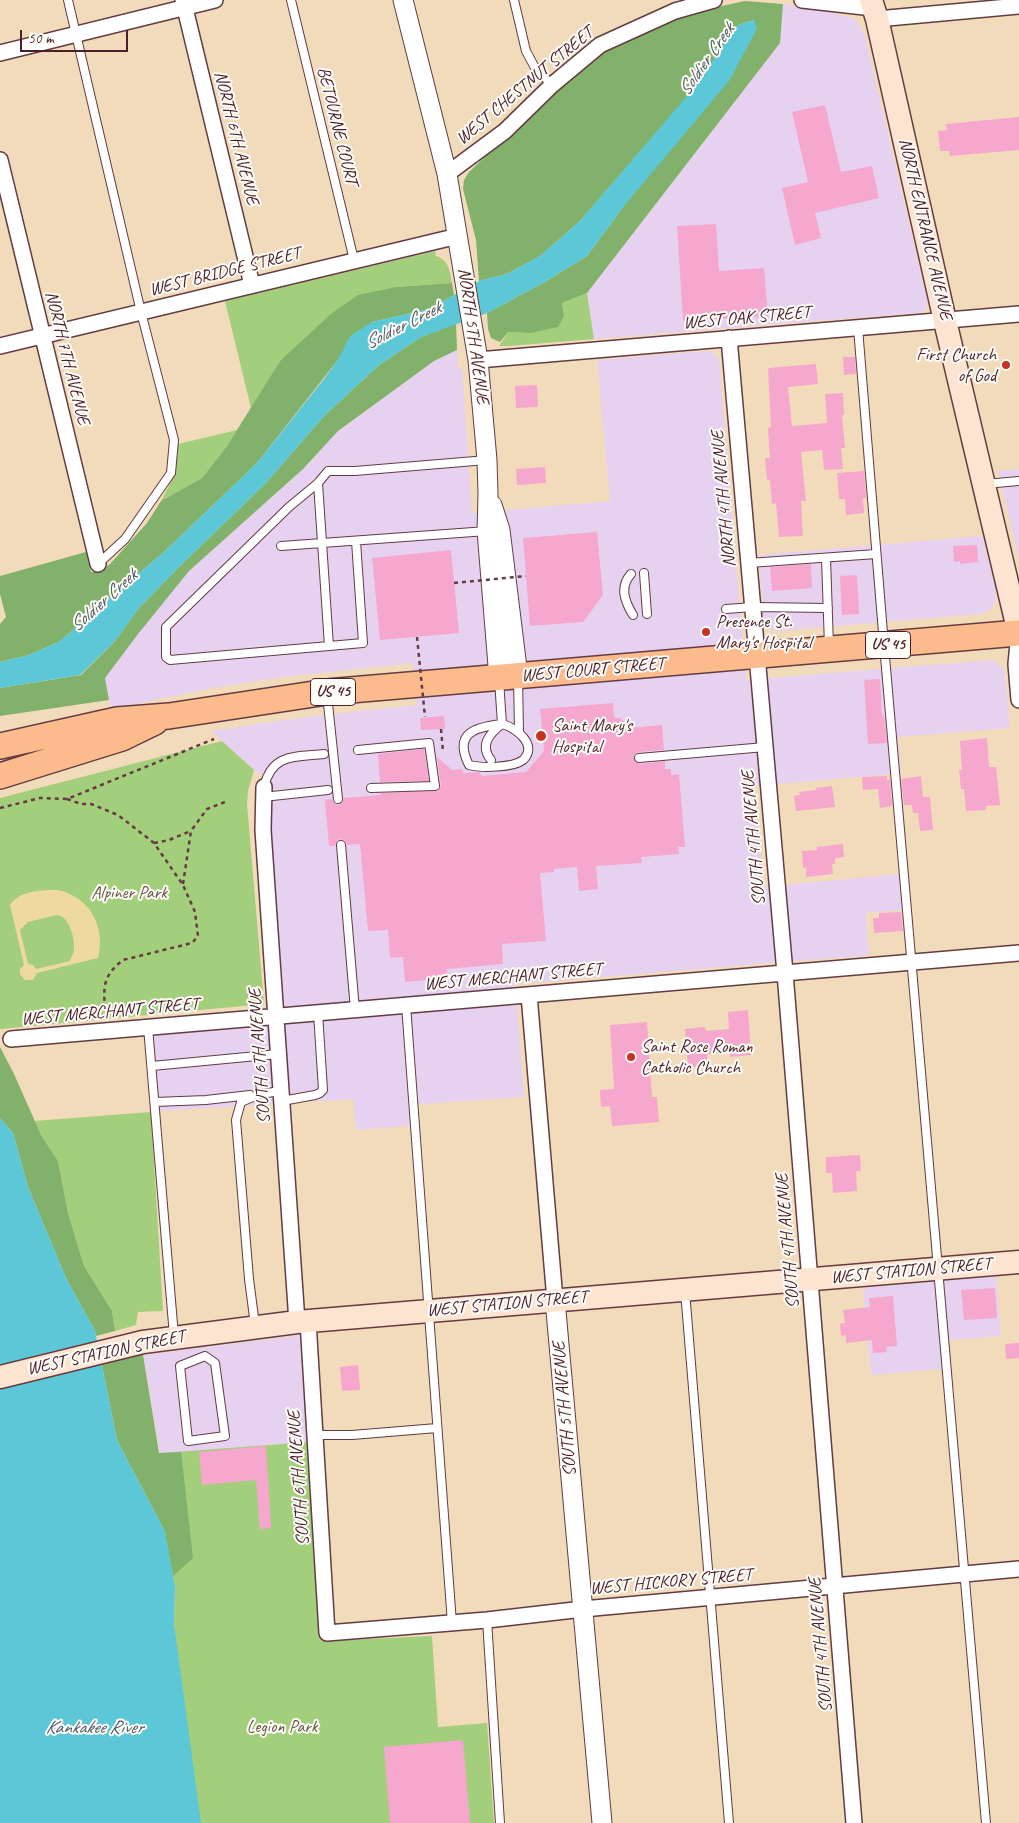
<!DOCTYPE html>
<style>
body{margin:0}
#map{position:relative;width:1019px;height:1823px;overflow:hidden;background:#f2dbbb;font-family:Caveat,sans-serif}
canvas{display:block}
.scale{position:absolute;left:20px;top:30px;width:108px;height:22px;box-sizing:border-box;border:2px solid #4a1f2b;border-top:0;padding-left:6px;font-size:15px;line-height:18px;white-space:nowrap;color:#4a1f2b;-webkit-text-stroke:4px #fdfcf7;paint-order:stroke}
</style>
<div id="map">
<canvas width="1019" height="1823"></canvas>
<div class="scale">50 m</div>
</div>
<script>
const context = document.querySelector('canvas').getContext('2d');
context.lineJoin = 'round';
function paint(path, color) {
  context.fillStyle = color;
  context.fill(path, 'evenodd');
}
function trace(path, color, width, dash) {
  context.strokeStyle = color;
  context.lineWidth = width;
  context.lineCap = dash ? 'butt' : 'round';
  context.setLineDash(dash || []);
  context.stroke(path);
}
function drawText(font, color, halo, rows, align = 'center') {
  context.font = font + ' Caveat,sans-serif';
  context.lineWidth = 4;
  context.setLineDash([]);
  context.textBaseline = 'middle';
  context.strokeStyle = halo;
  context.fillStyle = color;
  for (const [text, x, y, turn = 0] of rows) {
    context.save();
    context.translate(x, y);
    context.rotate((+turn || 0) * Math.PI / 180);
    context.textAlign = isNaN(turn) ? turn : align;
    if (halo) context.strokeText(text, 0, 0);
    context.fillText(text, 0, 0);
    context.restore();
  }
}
paint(new Path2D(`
 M783,4L847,16L856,20L865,36L927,300V307L923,312L915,313L594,339L587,293L780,43Z
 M457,350L458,368L462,369L472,513L610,501L597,360L707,351L713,352L719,360L746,680L993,660L1003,669L1005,675L1010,728L898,737L901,773L755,786L763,887L900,874L903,910L866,913L869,955L515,984L524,1097L418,1104L420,1125L356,1130L353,1099L159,1111L153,1034L286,1024L267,813L269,779L254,770L211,731L305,717L417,705L413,663L275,678L213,688L111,709L105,678L137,634L189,571L303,469L338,431L434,361Z
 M1019,469V559L998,471Z
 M982,536L995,586L996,595L995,602L990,610L980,614L776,631L767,629L764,623L759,555Z
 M996,1276L1001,1336L940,1341L942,1369L871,1375L863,1288Z
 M303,1335L309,1442L160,1454L143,1355Z`), '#e6d2f0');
paint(new Path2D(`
 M435,251L436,256C449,260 450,272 452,283L396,287L280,361L251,408L225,301Z
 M587,293L594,339L510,346H499L508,332L530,333L564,316L562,303Z
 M237,430L227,446L202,478L161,501C173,480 177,469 178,444Z
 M222,741L254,770L248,791L247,804L264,1004L0,1029V798Z
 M151,1112L163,1311L138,1312L136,1325L115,1331L112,1311L84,1266L68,1213L58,1161L41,1135L34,1121Z
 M309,1442L322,1641L432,1636L438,1727L487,1723L494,1823H199L174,1623L175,1586L149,1454Z`), '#a3ce7b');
paint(new Path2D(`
 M745,1L783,4L780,43L587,293L562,303L564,316L558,327L530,333L508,332L500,342L491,338L488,329L487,313L543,283L587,256L624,206L754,20L738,25L694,89L580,221L540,256L507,274L479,281L476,240L463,189L464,180L469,172L568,78L604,50L637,34L694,12Z
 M452,283L454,295L429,309L372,322L337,361L257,463L165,551L59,642L29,655L0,662V624L6,617L0,594V576L86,552L91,572H99L110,564L147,523L161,501L202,478L227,446L280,361L332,313L358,295L396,287Z
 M456,323L457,350L434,361L338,431L303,469L189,571L138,634L105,678L109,700L0,716V688L81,675L115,641L139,608L183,563L266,483L324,416L379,365L421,337Z
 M0,1047L14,1074L41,1135L58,1161L68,1213L84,1266L112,1311L115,1331L96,1336L95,1331L66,1278L28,1187L13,1133L0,1118Z
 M143,1355L159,1453L181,1452L193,1558L173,1576L165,1532L117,1440L101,1361L123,1356Z`), '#82b16b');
paint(new Path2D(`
 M58,890C90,897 106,927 98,958L37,973L33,980H25L20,974V969L24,965L10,905C20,890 42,890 58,890ZM57,915C69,916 75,938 74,949C74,953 71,957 70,961L36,969L33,965L28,964L20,930L28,922Z`), '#eeda9e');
paint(new Path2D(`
 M754,20L757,29L729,81L624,206L587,256L543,283L487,313L421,337L379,365L324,416L266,483L183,563L139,608L115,641L80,675L0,688V662L29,655L59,642L165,551L257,463L324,379L337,361L350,336L372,322L429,309L479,281L507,274L540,256L580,221L693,89L738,25Z
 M0,1118L13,1133L28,1187L66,1278L95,1331L117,1440L165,1532L175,1586L174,1623L201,1823H0Z`), '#5cc7d6');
paint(new Path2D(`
 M825,105L841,172L872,166L879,198L815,213L821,238L795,245L782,188L808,182L792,112Z
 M1019,117V150L950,156L949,151H940L938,131L947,130L946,124Z
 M716,224L719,271L764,268L768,316L683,321L677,226Z
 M843,357H855L856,374L844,375Z
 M816,364L818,384L788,387L792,426L827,423L825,394L843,393L844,415H842L845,448H841L843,469L824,470L822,450L801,452L806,501H801L803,536L779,537L776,503L772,504L770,480H767L765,458H770L768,428L771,427L768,368Z
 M537,385L538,407L516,408L515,386Z
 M545,467L546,483L517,485L516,469Z
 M864,471L866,498H863L864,513L846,515L845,499H839L837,473Z
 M597,532L603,595L583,622L530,626L523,538Z
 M977,545L978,562L960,564V561L954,562L953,546Z
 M451,550L459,633L380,640L372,558Z
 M811,564L812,588L772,591L770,567Z
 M857,575L859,614L842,615L840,576Z
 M880,679L882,716L884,715L887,743L868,744L864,680Z
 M613,703L614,718H620L631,728L662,725L664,750L638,752L634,755V759L639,764L665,761V769H671V775L679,774L685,847H678L679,854L641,857L642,863L596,866L598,889L579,891L577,867L554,869V872L540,873L546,941L502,944L503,964L447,969L448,978L405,982L403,957L390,958L388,930L368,931L360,844L347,845L345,841L341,839L337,841L335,846H329L325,800L332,799L334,803L338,805L342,803L344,798L381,795V793L438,791L441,785L437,757L452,770L462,769L463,773L479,772L482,776L526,772L544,751L540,709Z
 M444,716L445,729L421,730L420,718Z
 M987,738L989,767H996L1000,805L986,806V810L966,811L964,789H961L959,770H962L960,741Z
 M424,749L429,781L380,782L378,754Z
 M887,776V780H890L892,806L880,808L878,789L863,790L862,777Z
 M921,776L923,797H930L933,830L920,831L918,813H913L912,805H904L901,779Z
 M832,786L835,807L796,811L794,796L800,795L799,792L816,790V788Z
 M843,844L844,857L835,858V864H832L833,874L806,877V867L803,868L802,851L817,850V847Z
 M901,912L903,931L874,933L873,918H879V913Z
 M748,1010L751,1055L730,1057V1052L707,1054L708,1066L688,1067L685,1029L705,1027L706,1031L729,1029L728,1012Z
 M647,1022L652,1097H657L659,1122L612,1126L610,1106L601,1107L600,1090L614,1089L610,1025Z
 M860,1155L861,1171H856L857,1191L833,1193L832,1173H826V1157Z
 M995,1288L997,1318L964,1320L961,1290Z
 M893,1296L897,1346L886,1347L887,1352L873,1353L872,1340L846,1343V1335L841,1336L840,1324L845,1323L843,1310L870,1307L869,1298Z
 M1019,1343V1358L1006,1359L1005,1344Z
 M358,1365L360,1390L342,1391L340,1367Z
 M266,1446L271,1528L260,1529L256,1480L202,1485L199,1452Z
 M463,1740L470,1823H390L384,1747Z`), '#f6a7ce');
const service = new Path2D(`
 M68,0L141,312L174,440L171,473L125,539L98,564
 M291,0L354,260
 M514,0L526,51L534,66L552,85
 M858,328L884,645L986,1823
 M318,483L329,646L170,660L166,657V627L289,507L318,483L328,471H355L487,460
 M985,484L1019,481
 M281,546L487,531
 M826,558L829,646
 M749,563L876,554
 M644,573L647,614
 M631,574C619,587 625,602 633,615
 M726,609L753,607L828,608
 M329,646L363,643L356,541
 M518,678L519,731
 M327,694L338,799
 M358,750L429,743L435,786L371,788
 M639,758L765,747
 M491,760C479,745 490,733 502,724C515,727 539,745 523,760C513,768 481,768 469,765C453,733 475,727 502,724L499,680
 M264,787C272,753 295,757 324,754
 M263,797L328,790
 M341,845L355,1010
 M406,1005L452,1623
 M148,1027L174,1336
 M152,1066L278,1054
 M282,1101L315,1095L320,1093L323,1090L318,1013
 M155,1102L206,1100L250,1095
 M685,1291L729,1823
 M255,1325L249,1279L236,1120L241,1102L260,1094L281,1091
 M205,1356L215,1363L225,1436L188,1441L180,1366Z
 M315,1435H352L437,1428
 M487,1620L500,1823`);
const minor = new Path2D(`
 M183,0L252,285
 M802,0L873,8
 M877,19L1019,6
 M0,53L215,0
 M0,160L98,564
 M447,174L505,131L552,85L600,45L675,11L714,0
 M729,338L785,973L854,1823
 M0,346L458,236
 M478,360L1019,314
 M1019,633L1016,664L1019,700
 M264,787L263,830L297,1322
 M529,995L555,1300
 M11,1039L1019,953
 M308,1321L327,1633L487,1620L583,1609L1019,1569`);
const tertiary = new Path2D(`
 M403,0L447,174L478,360L487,460L488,494L487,531L499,678
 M492,505L500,530L518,676
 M555,1300L602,1823`);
const secondary = new Path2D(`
 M871,0L877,19L945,321L1019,633
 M0,1377L143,1342L297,1322L1019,1262`);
const primary = new Path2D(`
 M0,746L117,720L169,716L327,692L1019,633
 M0,776L122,738L155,722`);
trace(service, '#633b41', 10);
trace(minor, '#633b41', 18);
trace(tertiary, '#633b41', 21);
trace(secondary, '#633b41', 25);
trace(primary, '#633b41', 28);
trace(new Path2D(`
 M441,729L443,752
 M67,799L81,804H91L118,815L154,843L183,885L195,912L198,936L192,943L123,960C104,975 103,985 105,1008L76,1011
 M0,808L40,798L67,799L214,739
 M154,843L169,840L191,831
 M183,884L191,831L207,809L225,802`), '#633b41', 2.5, [4, 4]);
trace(service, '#fff', 8);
trace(minor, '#fff', 15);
trace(tertiary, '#fff', 19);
trace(secondary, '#fde4d1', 22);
trace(primary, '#fbbb8c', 25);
trace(new Path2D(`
 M454,583L526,576
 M417,637L425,717`), '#633b41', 2.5, [4, 4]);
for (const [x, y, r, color] of [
 [1006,365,5,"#c8321e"],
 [706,632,5,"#c8321e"],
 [541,736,6,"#c8321e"],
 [631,1057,5,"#c8321e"]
]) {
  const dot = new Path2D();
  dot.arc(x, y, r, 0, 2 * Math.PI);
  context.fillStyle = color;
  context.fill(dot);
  trace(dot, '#fdfcf7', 2);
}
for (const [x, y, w] of [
 [888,645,45],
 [333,692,45]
]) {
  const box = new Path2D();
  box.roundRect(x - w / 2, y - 13.5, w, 27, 4);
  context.fillStyle = '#fdfcf7';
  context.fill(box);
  trace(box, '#4a1f2b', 1);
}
drawText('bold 16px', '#4a1f2b', null, [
 ["US 45",888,645],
 ["US 45",333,692]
]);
drawText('18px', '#4a1f2b', '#fdfcf7', [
 ["WEST CHESTNUT STREET",525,86,-40],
 ["BETOURNE COURT",337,126,76],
 ["NORTH 6TH AVENUE",236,138,76],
 ["NORTH ENTRANCE AVENUE",925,229,77],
 ["WEST BRIDGE STREET",225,272,-14],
 ["WEST OAK STREET",747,318,-5],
 ["NORTH 5TH AVENUE",473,336,82],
 ["NORTH 7TH AVENUE",67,358,76],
 ["NORTH 4TH AVENUE",724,499,-95],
 ["WEST COURT STREET",593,670,-5],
 ["SOUTH 4TH AVENUE",754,838,-95],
 ["WEST MERCHANT STREET",513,977,-5],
 ["WEST MERCHANT STREET",110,1012,-5],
 ["SOUTH 6TH AVENUE",260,1056,-94],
 ["SOUTH 4TH AVENUE",788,1241,-95],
 ["WEST STATION STREET",911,1271,-5],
 ["WEST STATION STREET",507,1304,-5],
 ["WEST STATION STREET",106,1353,-12],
 ["SOUTH 5TH AVENUE",565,1409,-95],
 ["SOUTH 6TH AVENUE",299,1478,-94],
 ["WEST HICKORY STREET",671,1582,-5],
 ["SOUTH 4TH AVENUE",821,1645,-95]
]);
drawText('18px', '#4a1f2b', '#fdfcf7', [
 ["First Church",996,355,"right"],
 ["of God",996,376,"right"],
 ["Presence St.",716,622],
 ["Mary's Hospital",716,643],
 ["Saint Mary's",552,726],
 ["Hospital",552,747],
 ["Saint Rose Roman",641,1047],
 ["Catholic Church",641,1068]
], 'left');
drawText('18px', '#655443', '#fdfcf7', [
 ["Alpiner Park",129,893],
 ["Legion Park",282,1727]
]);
drawText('italic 19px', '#505a67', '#fdfcf7', [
 ["Soldier Creek",707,60,-55],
 ["Soldier Creek",403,326,-27],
 ["Soldier Creek",104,601,-42],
 ["Kankakee River",94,1728]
]);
</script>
